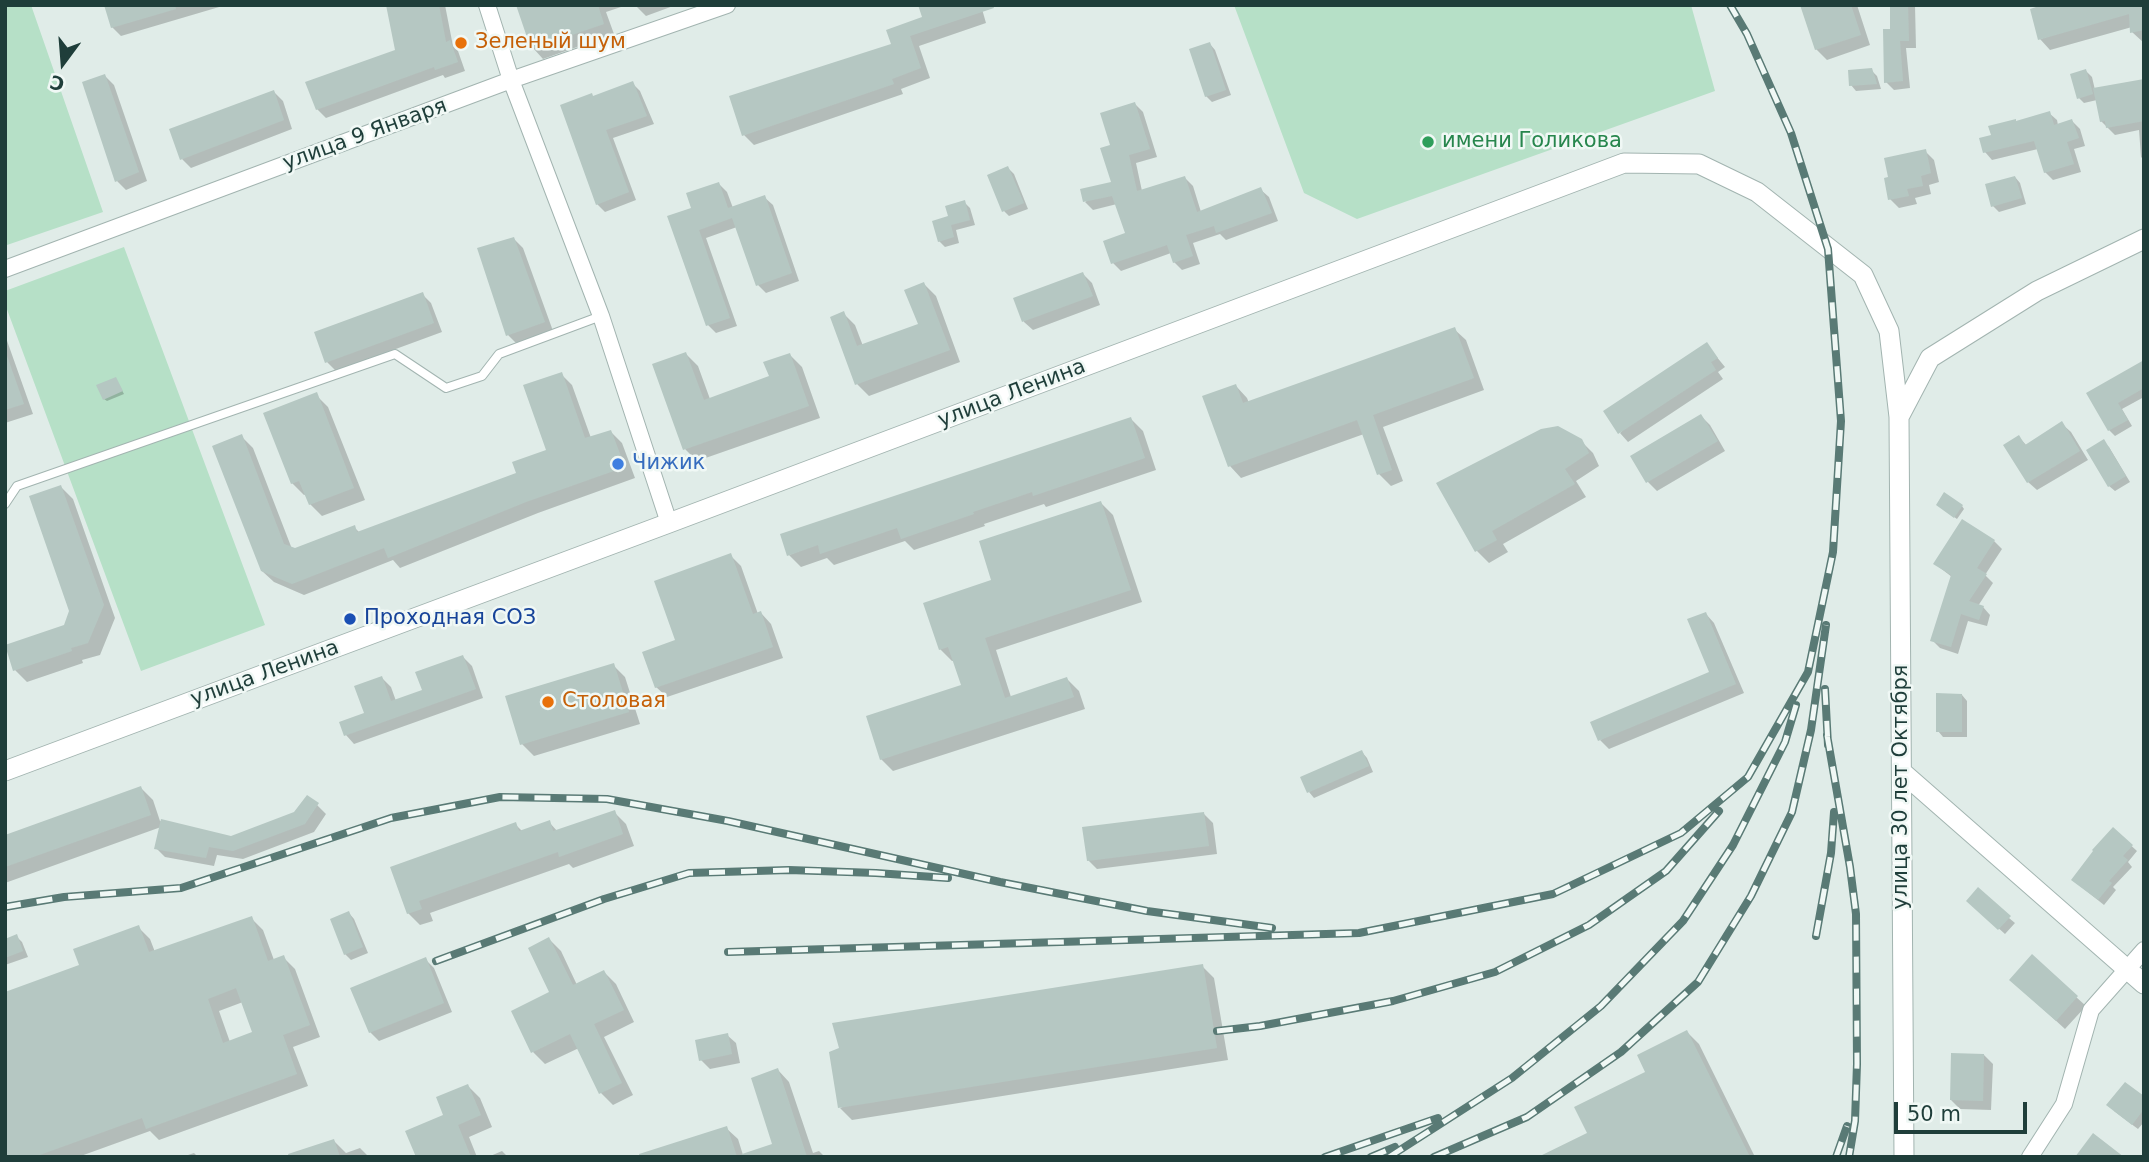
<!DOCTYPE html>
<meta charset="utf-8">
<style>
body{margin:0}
#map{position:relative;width:2149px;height:1162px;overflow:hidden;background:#e0ece8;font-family:"DejaVu Sans",sans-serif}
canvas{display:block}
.frame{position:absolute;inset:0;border:7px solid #1f3e3a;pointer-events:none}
.north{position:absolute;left:28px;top:28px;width:70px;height:70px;-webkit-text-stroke:5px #f0f8f5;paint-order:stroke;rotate:196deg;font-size:19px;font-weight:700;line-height:28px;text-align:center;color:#1f3e3a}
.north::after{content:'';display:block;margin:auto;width:24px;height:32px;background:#1f3e3a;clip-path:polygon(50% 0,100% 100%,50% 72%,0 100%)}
.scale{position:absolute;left:1894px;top:1102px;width:133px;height:32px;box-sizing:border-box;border:4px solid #1f3e3a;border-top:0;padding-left:9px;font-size:21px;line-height:24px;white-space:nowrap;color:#1f3e3a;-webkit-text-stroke:5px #f0f8f5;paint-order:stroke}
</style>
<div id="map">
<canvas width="2149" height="1162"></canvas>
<div class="frame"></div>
<div class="north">С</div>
<div class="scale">50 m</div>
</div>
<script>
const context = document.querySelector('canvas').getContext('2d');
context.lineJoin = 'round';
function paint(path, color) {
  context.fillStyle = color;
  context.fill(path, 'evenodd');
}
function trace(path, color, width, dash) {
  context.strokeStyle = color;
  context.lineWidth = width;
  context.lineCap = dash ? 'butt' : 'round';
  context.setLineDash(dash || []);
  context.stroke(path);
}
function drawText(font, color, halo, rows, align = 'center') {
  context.font = font + ' "DejaVu Sans",sans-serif';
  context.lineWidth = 5;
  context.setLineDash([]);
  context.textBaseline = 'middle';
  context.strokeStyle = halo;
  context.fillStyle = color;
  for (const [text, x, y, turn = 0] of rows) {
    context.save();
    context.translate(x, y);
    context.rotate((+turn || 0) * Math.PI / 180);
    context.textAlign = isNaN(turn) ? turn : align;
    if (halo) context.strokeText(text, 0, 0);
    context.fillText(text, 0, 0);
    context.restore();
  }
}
paint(new Path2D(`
 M5,5H31L103,212L7,245L5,239Z
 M1234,5H1691L1715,91L1357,219L1304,193Z
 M124,247L265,625L141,671L5,304V291Z`), '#b6e0c7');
paint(new Path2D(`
 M110,5H226L121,36L112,27Z
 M388,5H445L453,46L458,51L465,71L445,78L443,75L326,118L317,109L397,52Z
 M517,5H627L606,12L614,34L543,59L533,48Z
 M635,5H676L646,16Z
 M920,5H994L982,9L986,23L919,46L930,78L901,89L903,94L754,145L744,135L893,45L924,18Z
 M1802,5H1857L1870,45L1827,60L1816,49Z
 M1891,5H1915L1916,48H1906L1910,88L1894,90L1886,82L1892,31Z
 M2144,5V43L2132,32V27L2050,50L2040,39Z
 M1210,44L1215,50L1231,95L1212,102L1206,96Z
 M1871,70L1877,76L1881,89L1856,91L1851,85Z
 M2086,71L2092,77L2095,90L2144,81V160L2141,157L2139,130L2115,135L2101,121L2097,100L2084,103L2079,98Z
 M105,76L114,85L147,181L126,190L117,181L85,83Z
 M632,83L640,91L654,124L613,138L636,200L605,212L597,204L594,97Z
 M274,92L283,101L292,129L191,168L182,159Z
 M1135,104L1143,112L1157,157L1136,163L1142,191L1185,178L1193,186L1201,212L1261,190L1269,197L1278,221L1226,240L1220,234L1193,243L1200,264L1182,270L1174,262L1171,253L1121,271L1113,263L1128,234L1117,204L1093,210L1085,202L1113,183L1112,146Z
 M2049,113L2057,120L2058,125L2072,121L2080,129L2085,146L2074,149L2081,172L2053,180L2045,172L2038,149L1992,160L1985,152L1993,137L2017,123Z
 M1925,151L1934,160L1939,182L1929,185L1931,194L1915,198L1917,204L1899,208L1890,199Z
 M1008,168L1014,174L1028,209L1009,216L1004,211Z
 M2015,177L2020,183L2026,204L1999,212L1993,206Z
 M719,184L727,192L733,208L764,197L773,205L799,281L766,293L758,285L737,227L706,238L737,326L716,333L708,325L693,209Z
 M964,202L970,208L975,225L956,230L959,243L945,247L939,241L950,217Z
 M514,239L523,248L553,331L517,344L508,335Z
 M1083,274L1092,283L1100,305L1033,330L1024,322L1015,299Z
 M924,284L936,296L960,362L869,396L857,384L843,313L855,325L863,346L920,325Z
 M422,294L431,303L442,332L336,371L327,362Z
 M1454,329L1466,340L1484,390L1383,427L1403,481L1391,486L1379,474L1364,434L1241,478L1230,466L1205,397L1236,386L1247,398L1249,403Z
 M5,335L33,414L5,423Z
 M1707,345L1725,367L1718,372L1723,379L1628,442L1620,433Z
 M686,354L698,366L710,399L771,378L790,355L802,367L820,418L697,461L685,449Z
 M2144,362V397L2122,409L2132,426L2115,436L2109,430L2088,394Z
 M561,374L572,385L591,438L611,432L622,443L635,478L538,513L400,568L393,560L304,595L274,582L262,571L241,436L253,448L292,549L295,550L354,527L360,533L518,474L548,451Z
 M116,379L124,394L107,401L104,399Z
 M316,395L328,407L365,500L322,516L310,504L307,494L304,495L292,483Z
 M1701,416L1710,425L1725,451L1657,491L1648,482L1633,457Z
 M1131,419L1143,431L1156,470L1046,507L1044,504L984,524L985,526L914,550L905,541L834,565L827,558L801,567L789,555Z
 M2062,424L2071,432L2088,460L2037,490L2028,482L2019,437L2027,446Z
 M1581,441L1593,453L1599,466L1576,481L1586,497L1503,544L1508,552L1489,563L1477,551L1438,484Z
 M2103,442L2109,447L2130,482L2115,491L2109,486Z
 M61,487L73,499L115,618L100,655L82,660L83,663L27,682L15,670L66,626L71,611Z
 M1101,503L1113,515L1142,602L996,650L1011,697L1067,679L1079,691L1085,709L893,771L881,759L963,686L954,661H952L940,649L994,581Z
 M1962,506L1964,509L1957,519L1940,507Z
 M1994,541L2002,549L1985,575L1993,583L1978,606L1983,607L1990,615L1987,626L1968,621L1958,654L1940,648L1932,640L1952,577L1935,564Z
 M730,555L741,566L758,614L761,613L771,624L783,658L667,697L656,687L677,642Z
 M1706,614L1714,623L1744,693L1609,749L1600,740L1712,673Z
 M463,657L472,666L483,698L354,744L346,735L366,714L382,678L391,687L396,701L424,691Z
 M613,665L625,677L640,724L534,756L522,744Z
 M1962,695L1967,701V737H1943L1938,731Z
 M1362,752L1367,758L1373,772L1314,798L1309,792Z
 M141,788L153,800L160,821L232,838L317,805L326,814L314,832L243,859L217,855L214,866L165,857L156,848L161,827L5,883V837Z
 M614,812L626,824L634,846L573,868L569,864L430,913L433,921L420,925L408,913L392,868L515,824L523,832L549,822L558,832Z
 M1204,814L1213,823L1217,854L1097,869L1088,860Z
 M2113,829L2137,851L2128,862L2132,867L2113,887L2116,890L2104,905L2079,885Z
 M1968,901L2009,918L2015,923L2005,934Z
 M349,913L354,919L368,953L351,960L345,954Z
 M251,918L263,930L274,960L283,957L295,969L320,1037L293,1047L308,1086L159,1140L150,1131L78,1157H5L81,966L138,927L150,939L155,952ZM243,1002L254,1033L230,1042L219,1011Z
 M16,936L22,942L28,957L5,965V941Z
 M549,939L561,951L577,985L604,972L616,984L634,1022L604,1037L633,1095L613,1105L601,1093L579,1048L545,1064L533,1052L552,993Z
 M2032,957L2086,1006L2065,1029L2020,988Z
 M425,959L434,968L452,1012L379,1041L370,1032Z
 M1202,966L1214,978L1228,1060L852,1120L840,1108Z
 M1687,1032L1699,1044L1755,1157H1542L1589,1133Z
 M727,1035L736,1043L740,1063L710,1069L701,1060Z
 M1984,1055L1993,1064L1991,1110L1960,1109L1951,1100Z
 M778,1070L789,1082L813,1153L819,1151L825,1157H636L726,1128L738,1139L743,1155L775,1145Z
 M468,1086L480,1098L492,1127L469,1137L477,1157H418Z
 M2144,1098V1122L2138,1129L2114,1111Z
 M334,1141L346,1153L360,1148L369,1157H287Z
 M502,1151L508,1157H488Z
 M194,1153L198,1157H182Z`), '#0003');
paint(new Path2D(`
 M104,5H175L176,9L111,28Z
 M386,5H439L446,42L450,40L458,62L435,70L434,67L316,110L305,82L395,50Z
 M516,5H598L604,24L531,49Z
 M918,5H993L994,8L910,36L921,68L892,79L894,84L742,136L729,96L891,44L886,30L922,17Z
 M1800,5H1851L1861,35L1815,50Z
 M1890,5H1908L1909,41H1900L1903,81L1884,83L1883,29H1890Z
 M2042,5H2144V30L2130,33L2129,14L2038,40L2030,9Z
 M1210,42L1226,90L1205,97L1189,49Z
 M1872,68L1877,84L1849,86L1848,70Z
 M2086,69L2093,94L2077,99L2070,74Z
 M105,74L139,172L115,182L82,82Z
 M2144,79V121L2106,128L2105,121L2100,122L2093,88Z
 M633,81L647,116L606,130L629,192L596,205L560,105L592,93L593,96Z
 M274,90L284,120L180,160L169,129Z
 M1135,102L1150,149L1129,155L1137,191L1185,176L1197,212L1261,187L1272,213L1216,233L1214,226L1186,235L1193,256L1173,263L1167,245L1111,264L1103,241L1125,233L1112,196L1083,202L1080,189L1111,182L1100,148L1110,145L1100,113Z
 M2050,111L2054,125L2072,119L2079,138L2067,142L2074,164L2044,173L2034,141L1983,153L1979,138L1991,135L1988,126L2016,119V121Z
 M1926,149L1931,173L1921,176L1923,186L1907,189L1909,196L1888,200L1884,178L1888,177L1884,158Z
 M1008,166L1024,203L1002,212L987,175Z
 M2015,176L2022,198L1991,207L1985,184Z
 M719,182L728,208L765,195L792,273L756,286L732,218L699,230L730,318L706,326L667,216L691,208L686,193Z
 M965,200L970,220L951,225L954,237L938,242L932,221L948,216L945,206Z
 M514,237L545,322L506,336L477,248Z
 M1083,272L1093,296L1022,322L1013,298Z
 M924,282L950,350L855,385L830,317L844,311L857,346L918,324L904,290Z
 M423,292L434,323L325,363L314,332Z
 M1455,327L1474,378L1373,415L1392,470L1377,475L1357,420L1228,467L1202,396L1236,384L1243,403Z
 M1707,342L1718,358L1711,362L1716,370L1618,434L1603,411Z
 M686,352L704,400L769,376L763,362L790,353L809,406L683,450L652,364Z
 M5,356H7L24,404L5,410Z
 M2144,360V388L2118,403L2128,420L2108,431L2086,393Z
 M562,372L585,438L611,430L625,467L526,502L388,558L384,548L292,584L261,571L212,446L242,434L284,544L295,548L355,525L357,532L516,473L512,462L546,450L523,385Z
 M116,377L123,391L103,400L96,385Z
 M317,392L354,488L309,505L299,481L291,484L263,413Z
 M1701,414L1718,441L1646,483L1630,456Z
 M1131,417L1145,458L1033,496L1032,492L973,512L974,514L901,539L897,528L820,554L818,545L787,556L780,534Z
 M2062,421L2080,451L2027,483L2003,445L2019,435L2025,445Z
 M1558,426L1582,439L1589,453L1565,469L1575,484L1492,531L1497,540L1475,552L1436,483L1541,429Z
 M2104,439L2126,476L2108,487L2086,450Z
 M61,485L104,605L88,643L71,648L72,651L13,671L5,645L64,625L69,611L29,496Z
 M1944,492L1963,505L1954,518L1936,505Z
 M1101,501L1131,590L985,638L1005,698L1067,677L1074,697L880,760L866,716L961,685L948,647L939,650L923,603L991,580L979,541Z
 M1962,519L1995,540L1977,568L1987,574L1969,601L1984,606L1979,620L1961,614L1951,647L1930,641L1951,575L1933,564Z
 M731,553L753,614L761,611L773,647L655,688L642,652L675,640L654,581Z
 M1706,612L1736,684L1598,741L1590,722L1709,672L1687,619Z
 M463,655L476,689L344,736L339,722L364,713L354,686L382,676L391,701L422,690L415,672Z
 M614,663L629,712L520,745L505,696Z
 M1936,693L1962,694V732H1936Z
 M1362,750L1369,766L1307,793L1300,777Z
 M141,786L151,815L5,867V835Z
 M307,795L319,803L305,824L233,851L209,847L206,858L154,849L161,819L231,836L294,812Z
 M615,810L623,834L559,857L558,852L419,901L422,909L407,914L390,867L516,822L519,831L550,820L553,831Z
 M1204,812L1209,846L1087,861L1082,827Z
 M2113,827L2133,845L2123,856L2128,860L2109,881L2112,883L2098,900L2071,880L2093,851L2092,850Z
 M1978,887L2011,916L1998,930L1966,901Z
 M349,911L363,947L344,955L330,919Z
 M252,916L268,961L284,955L310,1025L283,1035L297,1074L146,1129L142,1118L34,1157H5V992L79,965L73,949L139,925L149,952ZM236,988L252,1032L223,1043L208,999Z
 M17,934L23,951L5,958V939Z
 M549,937L573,985L604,970L624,1010L594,1024L622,1083L599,1094L570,1034L531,1053L511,1011L549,992L528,948Z
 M2032,954L2078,996L2056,1021L2009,980Z
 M426,957L444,1003L369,1033L350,988Z
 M1203,964L1217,1048L838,1108L829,1052L839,1048L832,1023Z
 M1687,1030L1750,1157H1538L1587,1133L1574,1107L1645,1072L1637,1055Z
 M728,1033L732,1054L699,1061L695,1040Z
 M1951,1053L1984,1054L1983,1101L1950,1100Z
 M778,1068L807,1157H742V1154L772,1144L751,1078Z
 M2125,1082L2144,1096V1109L2132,1125L2106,1105Z
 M468,1084L481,1115L458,1125L471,1157H416L405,1131L443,1115L436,1097Z
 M727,1126L737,1157H640L639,1154Z
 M2093,1133L2124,1157H2075Z
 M334,1139L340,1157H289L288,1154Z`), '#b5c7c2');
const service = new Path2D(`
 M5,504L17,486L395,354L446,388L482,376L499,354L601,316`);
const minor = new Path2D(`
 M487,5L511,80L601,316L669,523
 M5,269L511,80L727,5
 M2030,1157L2064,1104L2091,1010L2144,950`);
const tertiary = new Path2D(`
 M1899,417L1930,358L2037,291L2144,239
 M5,771L669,523L1624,163L1699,164L1757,192L1863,275L1889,331L1899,417L1904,1157
 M1902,772L2144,984`);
trace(service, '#a2b4b0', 10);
trace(minor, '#a2b4b0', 18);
trace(tertiary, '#a2b4b0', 21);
trace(service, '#fff', 8);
trace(minor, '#fff', 16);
trace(tertiary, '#fff', 19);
const rail = new Path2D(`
 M1825,689L1828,745
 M1827,735L1850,867L1856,914L1857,1064L1855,1121L1849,1157
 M5,907L64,897L181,888L391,818L500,797L607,799L728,821L1000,882L1147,911L1272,928
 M1816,936L1831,853L1834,812
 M728,952L1359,933L1553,894L1681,833L1748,777L1808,672L1833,552L1841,421L1828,249L1791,133L1747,34L1730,5
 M436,961L604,899L689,873L789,870L876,873L948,878
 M1217,1031L1260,1026L1393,1001L1495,972L1589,925L1666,871L1719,811
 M1325,1157L1438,1118
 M1371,1157L1395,1147
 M1389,1157L1512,1078L1601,1006L1683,921L1733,845L1785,742L1796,705
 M1434,1157L1527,1117L1621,1052L1698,982L1751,896L1792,812L1811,730L1826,625
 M1836,1157L1847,1126`);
trace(rail, '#597a75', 8);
trace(rail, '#f0f8f5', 5, [16]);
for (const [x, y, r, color] of [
 [461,43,7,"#e8710a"],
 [1428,142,7,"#2e9e5b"],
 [618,464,7,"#3f7fe0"],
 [350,619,7,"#1a4fb4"],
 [548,702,7,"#e8710a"]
]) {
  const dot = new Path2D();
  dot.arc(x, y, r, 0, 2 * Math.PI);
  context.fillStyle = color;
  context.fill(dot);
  trace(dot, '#f0f8f5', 2.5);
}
drawText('21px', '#c56008', '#f0f8f5', [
 ["Зеленый шум",475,43],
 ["Столовая",562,702]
], 'left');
drawText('21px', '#1f3e3a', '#f0f8f5', [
 ["улица 9 Января",365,135,-20],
 ["улица Ленина",1012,394,-21],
 ["улица Ленина",265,674,-20],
 ["улица 30 лет Октября",1902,787,-90]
]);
drawText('21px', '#27864d', '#f0f8f5', [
 ["имени Голикова",1442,142]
], 'left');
drawText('21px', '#366cbe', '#f0f8f5', [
 ["Чижик",632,464]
], 'left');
drawText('21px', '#164399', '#f0f8f5', [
 ["Проходная СОЗ",364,619]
], 'left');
</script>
